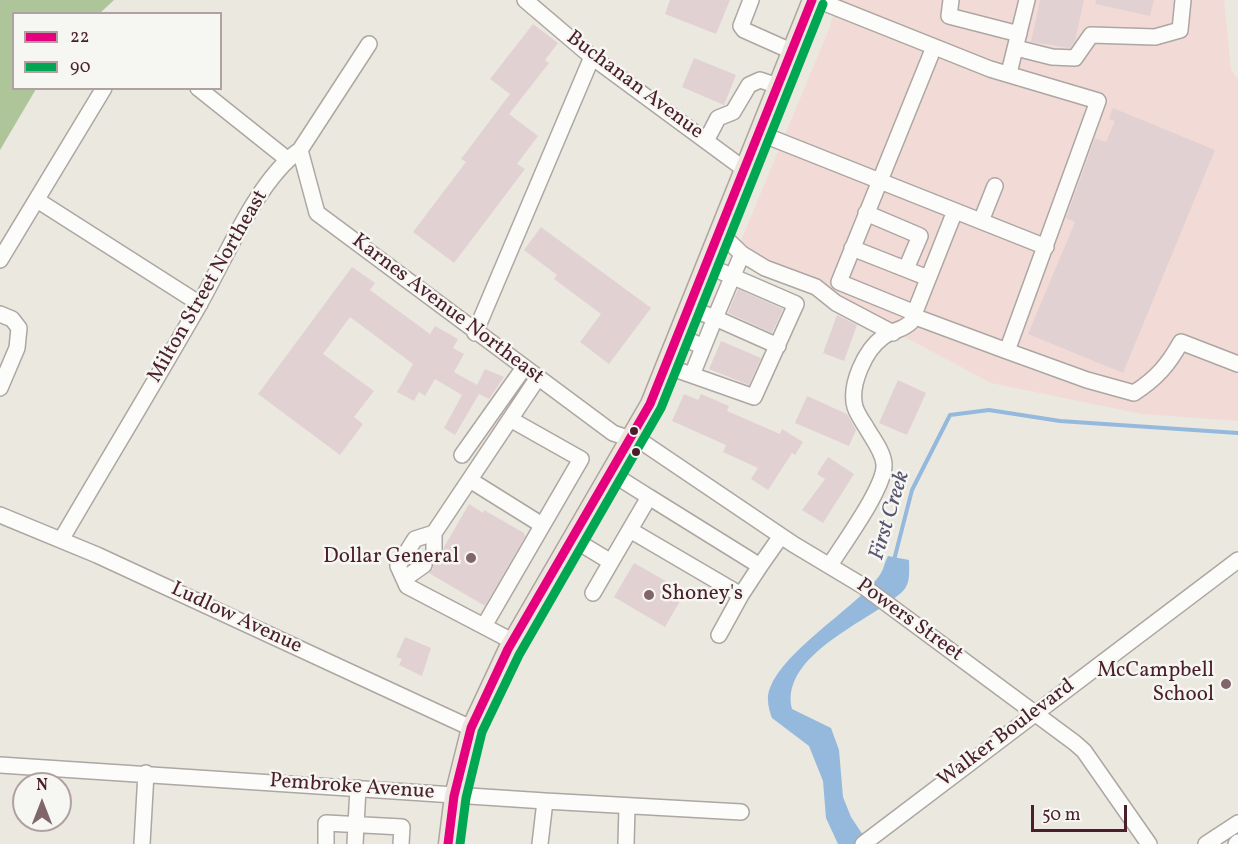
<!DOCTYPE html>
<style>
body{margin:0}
#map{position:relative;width:1238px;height:844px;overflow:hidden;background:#ebe8df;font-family:Vollkorn,serif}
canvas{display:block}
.legend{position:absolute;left:12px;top:12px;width:210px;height:78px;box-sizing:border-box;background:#f6f6f2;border:2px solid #b1a0a2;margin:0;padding:8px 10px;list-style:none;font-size:18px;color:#4a1f2b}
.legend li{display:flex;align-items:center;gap:12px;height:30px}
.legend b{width:30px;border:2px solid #b1a0a2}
.north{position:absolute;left:12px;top:772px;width:60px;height:60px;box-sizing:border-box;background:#f6f6f2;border:2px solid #b1a0a2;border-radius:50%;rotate:0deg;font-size:16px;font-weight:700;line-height:24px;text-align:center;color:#4a1f2b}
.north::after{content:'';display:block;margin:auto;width:21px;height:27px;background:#82656a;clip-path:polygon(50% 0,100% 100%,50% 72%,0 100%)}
.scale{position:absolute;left:1031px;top:805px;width:96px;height:27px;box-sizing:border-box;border:3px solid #4a1f2b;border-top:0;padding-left:8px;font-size:18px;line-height:21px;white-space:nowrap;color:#4a1f2b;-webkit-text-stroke:4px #f6f6f2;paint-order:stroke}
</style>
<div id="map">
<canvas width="1238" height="844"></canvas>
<ul class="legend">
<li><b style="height:8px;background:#e5007d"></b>22</li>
<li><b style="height:8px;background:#00a651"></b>90</li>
</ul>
<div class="north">N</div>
<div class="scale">50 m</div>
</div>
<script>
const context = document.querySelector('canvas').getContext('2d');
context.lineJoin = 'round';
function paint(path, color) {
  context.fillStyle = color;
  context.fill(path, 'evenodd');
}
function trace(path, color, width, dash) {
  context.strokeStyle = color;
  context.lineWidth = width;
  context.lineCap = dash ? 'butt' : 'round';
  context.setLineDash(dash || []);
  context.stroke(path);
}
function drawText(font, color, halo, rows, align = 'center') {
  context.font = font + ' Vollkorn,serif';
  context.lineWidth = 5;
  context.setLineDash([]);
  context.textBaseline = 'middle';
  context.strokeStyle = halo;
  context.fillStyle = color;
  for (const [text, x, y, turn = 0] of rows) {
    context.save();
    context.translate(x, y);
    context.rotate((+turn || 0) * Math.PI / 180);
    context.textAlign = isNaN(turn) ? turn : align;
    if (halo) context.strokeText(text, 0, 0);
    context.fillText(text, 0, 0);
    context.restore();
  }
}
paint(new Path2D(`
 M838,0H1224L1231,70L1238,79V421L1142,414L991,383L738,248L829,29Z`), '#f2dbd6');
paint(new Path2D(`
 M0,0H114L100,13L14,14V88L36,89L0,150Z`), '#aec499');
paint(new Path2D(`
 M888,556L909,560C909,570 911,583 903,591C873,620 779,654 792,709L831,728L839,750L843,797L851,817L869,844H838L826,818L823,781L809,746L772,718C770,713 768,706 768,700C767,659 861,606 881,573C884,568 885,561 888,556Z`), '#94b9dd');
trace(new Path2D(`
 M894,560L912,490L950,415L989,410L1060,421L1238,433`), '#94b9dd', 4);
paint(new Path2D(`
 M670,0H730L716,34L665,14Z
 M1040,0H1084L1075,41L1070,48L1031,42Z
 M1096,0H1154L1150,16L1095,4Z
 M533,24L558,43L545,60L549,63L509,114L538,136L517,164L525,169L454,263L413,232L466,162L461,159L510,94L490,79Z
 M694,58L736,75L724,105L682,87Z
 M1113,108L1215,150L1123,373L1028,334L1075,222L1066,218L1095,138L1106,142L1115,121L1109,119Z
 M541,227L651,308L609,364L580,342L601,314L554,279L557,275L524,250Z
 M352,267L375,283L370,290L430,334L435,326L458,339L453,348L464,354L454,372L477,385L485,369L504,377L489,399L479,394L455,435L444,428L462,395L435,379L425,396L419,392L414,401L397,392L413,364L350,317L323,354L374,391L354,417L363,424L340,455L258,394Z
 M738,289L783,309L772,333L728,313Z
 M837,315L857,325L844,361L823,353Z
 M721,341L761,358L749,385L709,369Z
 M898,380L926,393L907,435L879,423Z
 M684,394L698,400L701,394L729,406L727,411L780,434L782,429L803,442L795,455L792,453L768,490L751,479L758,468L723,452L726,445L672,421Z
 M807,396L847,414L856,430L849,446L795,423Z
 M828,457L854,474L823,523L802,510L825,479L817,474Z
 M469,504L483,513L484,510L524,533L525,537L485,606L429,573L433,569L432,559L442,555L444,547Z
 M634,563L685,592L665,627L614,597Z
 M405,637L431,648L422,676L399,665L402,659L396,657Z`), '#e2d1d3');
const minor = new Path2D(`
 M525,0L592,57L744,169
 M751,0L741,26L744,30L791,51
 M817,0L990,69L1098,101L1007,351L1087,380L1134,393C1157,378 1168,365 1181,342L1238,364
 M951,0L949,16L1019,34
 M1016,48L1052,57L1075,58L1091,35L1155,37L1180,30L1183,0
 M1009,73L1027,0
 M198,88L287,159
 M759,133L1046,247
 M706,141L718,118L733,112L749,85L760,80L778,86
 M300,150L317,213L613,433L645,444L793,544L863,586L1075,743L1084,751L1149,844
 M37,200L200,304
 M866,213L920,236L906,269
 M981,221L995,186
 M719,232L742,254L715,318L778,346
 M852,248L928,278
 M742,254L765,268L816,287L836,303L893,333
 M0,260L104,88
 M689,308L715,318L692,375
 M915,313L839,282L934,47
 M0,314L12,319L19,328L17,348L0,388
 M913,316L1007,351
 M475,333L592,57
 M678,335L703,347
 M666,366L754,397L796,304L706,265
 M462,455L523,369
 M611,473L649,497
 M470,480L542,525
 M0,515L97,555L471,728
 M630,530L741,595L760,566
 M573,539L611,562L593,593
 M61,540C107,461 154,384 199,305C226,258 257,180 300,150L369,44
 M434,550V533
 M611,562L649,497L760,566L781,536
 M830,565C843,544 886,486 884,464C883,451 872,438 866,427C862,421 857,413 855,407C849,385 865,350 883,337C892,330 902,331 911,322L955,211
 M404,579L424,565
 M484,626L581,459L510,419
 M719,635L741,595
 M512,641L407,586L398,566L415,539L434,533L537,379
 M0,765L545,801L741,812
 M142,844L146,773
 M326,844V823L402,827L401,844
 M355,844L358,788
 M540,844L545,801
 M626,844L627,807
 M863,844L1238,560
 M1206,844L1238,823
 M1236,844L1238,842`);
const major = new Path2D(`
 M448,844L454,796L471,728L508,649L650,404L812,0`);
trace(minor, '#ada6a2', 18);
trace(major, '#ada6a2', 21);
trace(minor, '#fcfcfa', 15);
trace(major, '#eee6de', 18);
trace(new Path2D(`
 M448,844L454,796L471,728L508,649L650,404L812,0`), '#e5007d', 9);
trace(new Path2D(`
 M460,844L466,798L482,732L519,655L661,408L823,4`), '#00a651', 9);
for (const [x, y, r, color] of [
 [634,431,5,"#4a1f2b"],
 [636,452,5,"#4a1f2b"],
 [471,558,6,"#82656a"],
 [649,595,6,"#82656a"],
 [1226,684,6,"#82656a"]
]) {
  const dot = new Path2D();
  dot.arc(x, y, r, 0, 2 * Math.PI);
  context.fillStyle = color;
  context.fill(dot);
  trace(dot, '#f6f6f2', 2);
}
drawText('21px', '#4a1f2b', '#f6f6f2', [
 ["Buchanan Avenue",634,86,37],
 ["Milton Street Northeast",209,287,-60],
 ["Karnes Avenue Northeast",447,310,37],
 ["Ludlow Avenue",236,619,25],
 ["Powers Street",909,621,36],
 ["Walker Boulevard",1007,734,-37],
 ["Pembroke Avenue",352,788,4]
]);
drawText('21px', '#4a1f2b', '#f6f6f2', [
 ["Dollar General",459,558],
 ["Shoney's",661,595,"left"],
 ["McCampbell",1214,672],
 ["School",1214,696]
], 'right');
drawText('italic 22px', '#585572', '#f6f6f2', [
 ["First Creek",891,516,-73]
]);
</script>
